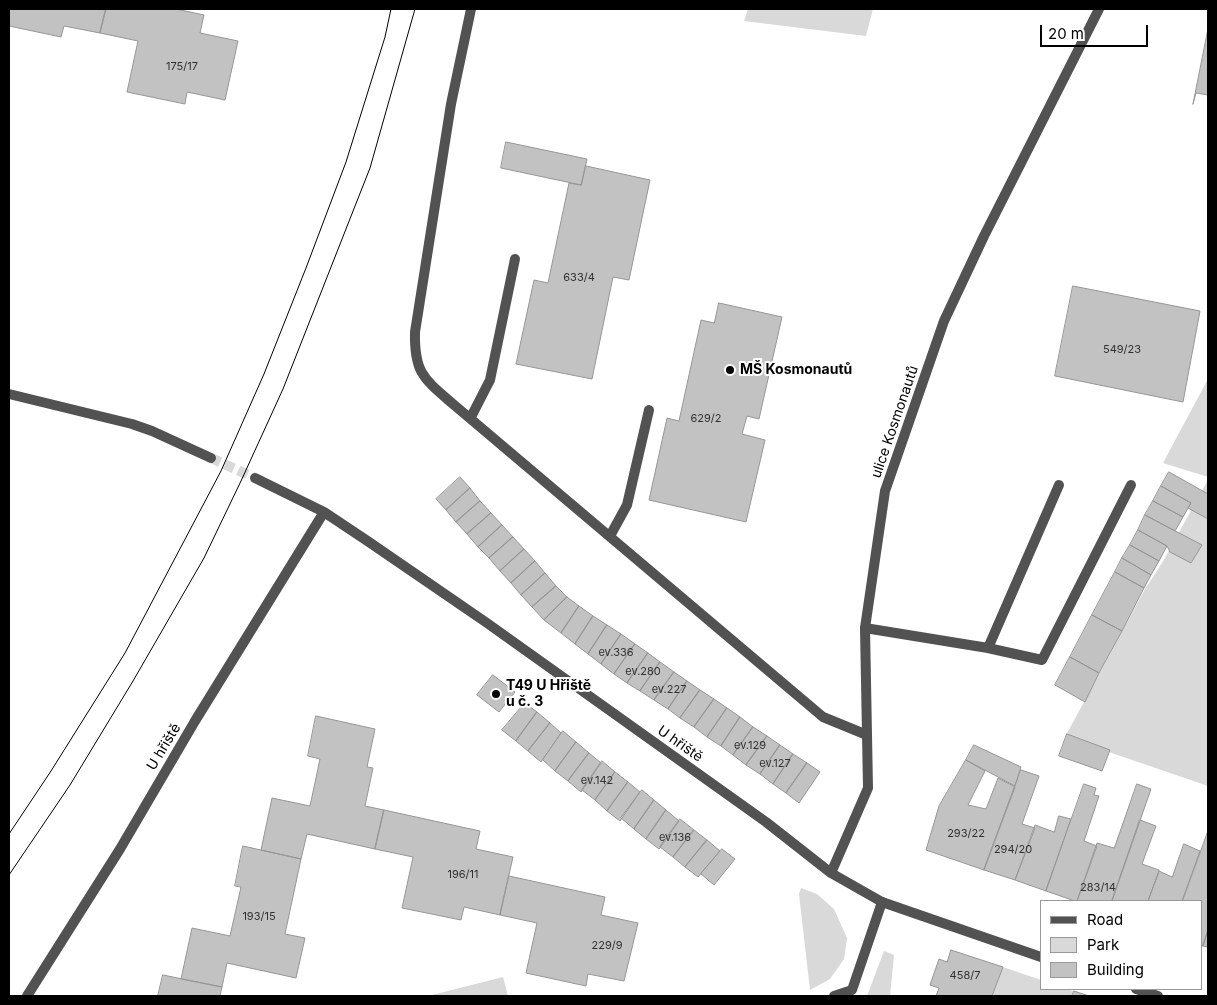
<!DOCTYPE html>
<meta charset="utf-8">
<style>
body{margin:0}
#map{position:relative;width:1217px;height:1005px;overflow:hidden;background:#fff;font-family:Inter,sans-serif}
canvas{display:block}
.frame{position:absolute;inset:0;border:10px solid #000;pointer-events:none}
.legend{position:absolute;left:1040px;top:900px;width:162px;height:90px;box-sizing:border-box;background:#fff;border:1px solid #999;margin:0;padding:6px 9px;list-style:none;font-size:15px;color:#000}
.legend li{display:flex;align-items:center;gap:10px;height:25px}
.legend b{width:25px;border:1px solid #999}
.scale{position:absolute;left:1040px;top:25px;width:108px;height:22px;box-sizing:border-box;border:2px solid #000;border-top:0;padding-left:6px;font-size:15px;line-height:18px;white-space:nowrap;color:#000;-webkit-text-stroke:4px #fff;paint-order:stroke}
</style>
<div id="map">
<canvas width="1217" height="1005"></canvas>
<div class="frame"></div>
<ul class="legend">
<li><b style="height:6px;background:#525252"></b>Road</li>
<li><b style="height:14px;background:#d9d9d9"></b>Park</li>
<li><b style="height:14px;background:#c2c2c2"></b>Building</li>
</ul>
<div class="scale">20 m</div>
</div>
<script>
const context = document.querySelector('canvas').getContext('2d');
context.lineJoin = 'round';
function paint(path, color) {
  context.fillStyle = color;
  context.fill(path, 'evenodd');
}
function trace(path, color, width, dash) {
  context.strokeStyle = color;
  context.lineWidth = width;
  context.lineCap = dash ? 'butt' : 'round';
  context.setLineDash(dash || []);
  context.stroke(path);
}
function drawText(font, color, halo, rows, align = 'center') {
  context.font = font + ' Inter,sans-serif';
  context.lineWidth = 4;
  context.setLineDash([]);
  context.textBaseline = 'middle';
  context.strokeStyle = halo;
  context.fillStyle = color;
  for (const [text, x, y, turn = 0] of rows) {
    context.save();
    context.translate(x, y);
    context.rotate((+turn || 0) * Math.PI / 180);
    context.textAlign = isNaN(turn) ? turn : align;
    if (halo) context.strokeText(text, 0, 0);
    context.fillText(text, 0, 0);
    context.restore();
  }
}
paint(new Path2D(`
 M748,9H873L866,36L744,21Z
 M1208,379V477L1163,463Z
 M1208,480V786L1065,737L1145,589L1162,563Z
 M801,888L817,894L834,909L847,938L844,959L830,979L810,990L799,894Z
 M884,951L894,955L890,996H867Z
 M1003,967L1041,980V989H1067L1073,991L1071,996H992Z
 M503,977L508,996H428Z`), '#d9d9d9');
const building = new Path2D(`
 M9,9H106L100,33L64,26L61,37L9,26Z
 M106,9H176L204,15L200,33L238,41L225,100L187,92L185,104L127,92L138,41L100,33Z
 M1208,29V95L1196,93L1193,104Z
 M506,142L587,159L581,185L501,168Z
 M586,166L650,180L629,280L613,277L592,379L516,364L534,280L548,283L569,183L581,185Z
 M1073,286L1200,311L1183,402L1055,376Z
 M719,303L782,317L759,419L747,416L742,434L765,440L746,522L649,500L667,418L679,421L701,320L714,323Z
 M1169,472L1208,494V519L1188,508L1191,503L1161,486Z
 M460,477L470,488L446,510L436,499Z
 M1161,486L1191,503L1183,517L1153,501Z
 M470,488L480,501L456,522L446,510Z
 M480,501L491,513L467,534L456,522Z
 M1153,501L1183,517L1175,531L1145,515Z
 M491,513L502,525L478,547L467,534Z
 M1145,515L1202,545L1191,563L1170,552L1167,546L1138,530Z
 M502,525L513,537L489,558L478,547Z
 M1138,530L1167,546L1159,561L1130,545Z
 M513,537L524,549L500,571L489,558Z
 M1130,545L1159,561L1151,575L1122,558Z
 M524,549L535,561L511,583L500,571Z
 M1122,558L1151,575L1144,588L1115,572Z
 M535,561L545,573L521,595L511,583Z
 M1115,572L1144,588L1122,631L1092,615Z
 M545,573L556,586L532,607L521,595Z
 M556,586L567,597L544,620L532,607Z
 M567,597L579,606L561,633L544,620Z
 M579,606L593,616L575,644L561,633Z
 M1092,615L1122,631L1099,673L1070,657Z
 M593,616L607,625L588,654L575,644Z
 M607,625L621,634L601,664L588,654Z
 M621,634L635,644L614,674L601,664Z
 M635,644L648,653L627,683L614,674Z
 M648,653L660,662L640,691L627,683Z
 M1070,657L1099,673L1085,702L1055,685Z
 M660,662L674,672L654,700L640,691Z
 M674,672L687,681L668,709L654,700Z
 M493,675L515,692L499,712L477,695Z
 M687,681L700,690L680,718L668,709Z
 M700,690L714,699L694,727L680,718Z
 M714,699L727,708L707,737L694,727Z
 M525,703L537,712L516,741L502,730Z
 M727,708L740,717L721,746L707,737Z
 M537,712L550,723L528,751L516,741Z
 M316,716L375,729L367,767L373,768L365,806L384,810L375,849L307,834L301,859L261,850L272,798L310,806L320,759L308,756Z
 M740,717L753,727L733,755L721,746Z
 M550,723L561,733L541,762L528,751Z
 M753,727L767,736L746,765L733,755Z
 M563,731L576,742L555,771L543,760Z
 M1067,734L1110,750L1102,771L1059,756Z
 M767,736L780,745L760,774L746,765Z
 M576,742L589,753L568,781L555,771Z
 M780,745L793,754L773,784L760,774Z
 M974,745L1021,767L1015,786L966,760Z
 M589,753L601,763L581,792L568,781Z
 M793,754L807,763L786,793L773,784Z
 M966,760L985,771L968,805L986,809L998,778L1015,787L984,870L926,850L939,806Z
 M602,761L615,772L595,800L582,790Z
 M807,763L820,772L799,803L786,793Z
 M1021,770L1039,776L1022,824L1035,828L1015,880L984,870Z
 M615,772L628,782L607,811L595,800Z
 M628,782L640,792L620,821L607,811Z
 M1084,784L1096,788L1094,795L1099,796L1084,841L1097,846L1077,901H1075L1046,891Z
 M1137,784L1151,789L1112,901H1077L1097,843L1114,848Z
 M642,790L654,800L634,829L621,818Z
 M654,800L666,810L646,839L634,829Z
 M384,810L480,831L476,849L513,857L500,915L464,907L461,920L402,908L413,857L375,849Z
 M666,810L679,821L659,849L646,839Z
 M1059,816L1071,819L1046,891L1015,880L1035,825L1054,832Z
 M680,819L694,830L673,857L660,847Z
 M1140,820L1156,826L1142,864L1159,870V871L1148,901H1112Z
 M694,830L707,840L685,867L673,857Z
 M1208,831V930L1203,946L1201,945V901H1183Z
 M707,840L720,851L698,877L685,867Z
 M1184,844L1200,851L1182,901H1148L1159,871L1172,877Z
 M243,846L301,859L285,934L305,938L296,978L227,963L222,987L181,979L192,928L230,936L241,887L235,886Z
 M722,849L735,859L714,885L701,874Z
 M509,876L605,897L601,915L638,923L624,981L588,974L586,986L526,973L537,923L500,915Z
 M1208,930V947L1203,946Z
 M951,950L1003,967L992,996H936L939,988L930,985L939,959L947,962Z
 M163,975L222,987L220,996H158Z
 M1074,991L1089,996H1072Z`);
paint(building, '#c2c2c2');
trace(building, '#969696', 1);
trace(new Path2D(`
 M211,458L255,478`), '#d9d9d9', 10, [10, 5]);
trace(new Path2D(`
 M471,9L451,104L415,332C414,373 424,379 453,404L823,717L867,735
 M471,417L490,380L515,259
 M610,536L627,505L649,410
 M865,628L988,648L1059,485
 M988,648L1042,660L1131,485
 M834,996L852,990L882,902`), '#525252', 10);
trace(new Path2D(`
 M9,394L132,424L152,431L211,458
 M255,478L324,512L369,542L487,623L766,822L831,873L882,902L1041,957
 M831,873L868,788L865,628L885,491L944,321L984,236L1099,9
 M1136,989L1158,996
 M27,996L120,849L195,721L324,512`), '#525252', 10);
trace(new Path2D(`
 M9,834L51,771L125,653L221,471L264,374L306,268L346,162L385,37L391,9
 M9,875L70,785L133,681L204,558L241,481L283,389L370,168L415,9`), '#000', 1);
for (const [x, y, r, color] of [
 [730,370,5,"#000"],
 [496,694,5,"#000"]
]) {
  const dot = new Path2D();
  dot.arc(x, y, r, 0, 2 * Math.PI);
  context.fillStyle = color;
  context.fill(dot);
  trace(dot, '#fff', 2);
}
drawText('11px', '#303030', null, [
 ["175/17",182,67],
 ["633/4",579,278],
 ["549/23",1122,350],
 ["629/2",706,419],
 ["ev.336",616,653],
 ["ev.280",643,672],
 ["ev.227",669,690],
 ["ev.129",750,746],
 ["ev.127",775,764],
 ["ev.142",597,781],
 ["293/22",966,834],
 ["ev.136",675,838],
 ["294/20",1013,850],
 ["196/11",463,875],
 ["283/14",1098,888],
 ["193/15",259,917],
 ["229/9",607,946],
 ["458/7",965,976]
]);
drawText('bold 14px', '#000', '#fff', [
 ["MŠ Kosmonautů",740,370],
 ["T49 U Hřiště",506,686],
 ["u č. 3",506,702]
], 'left');
drawText('14px', '#000', '#fff', [
 ["ulice Kosmonautů",895,422,-71],
 ["U hřiště",680,744,35],
 ["U hřiště",164,747,-59]
]);
</script>
